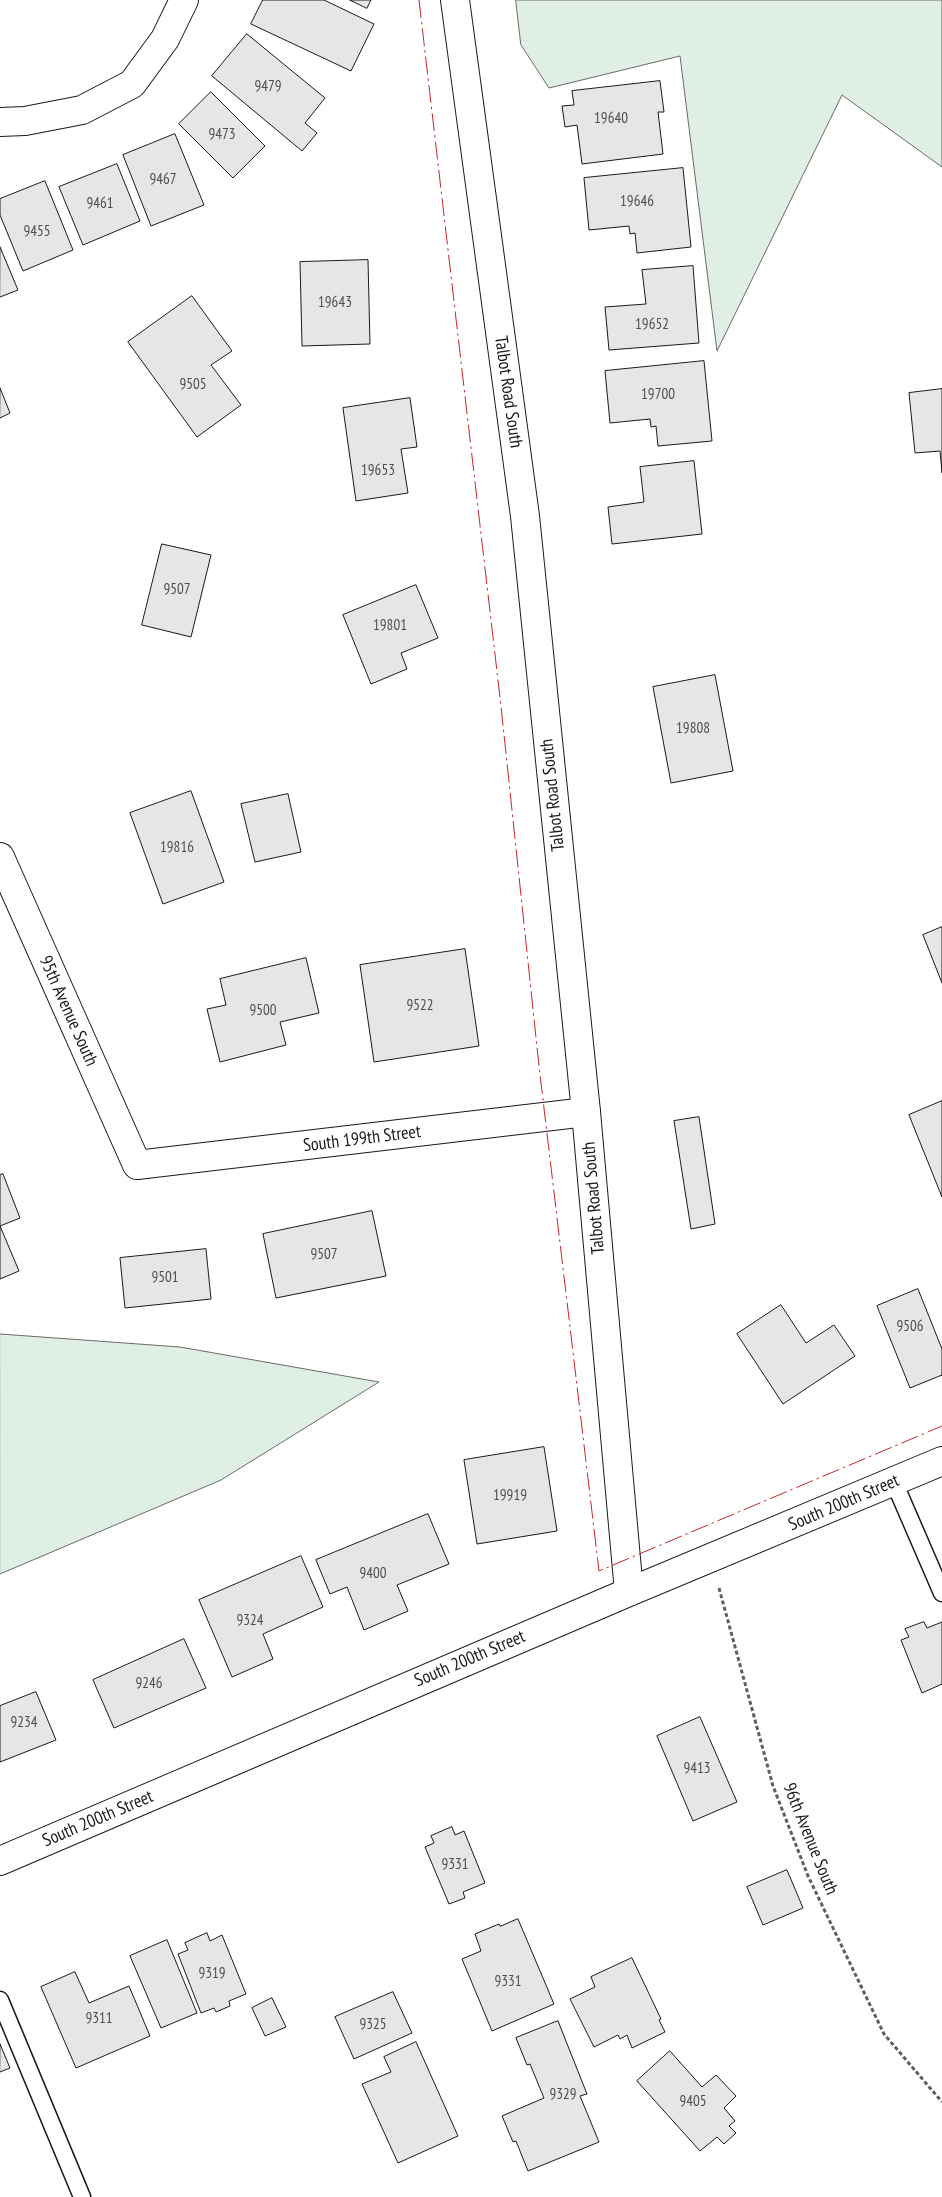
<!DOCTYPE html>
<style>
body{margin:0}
canvas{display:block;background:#fff}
</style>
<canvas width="942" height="2197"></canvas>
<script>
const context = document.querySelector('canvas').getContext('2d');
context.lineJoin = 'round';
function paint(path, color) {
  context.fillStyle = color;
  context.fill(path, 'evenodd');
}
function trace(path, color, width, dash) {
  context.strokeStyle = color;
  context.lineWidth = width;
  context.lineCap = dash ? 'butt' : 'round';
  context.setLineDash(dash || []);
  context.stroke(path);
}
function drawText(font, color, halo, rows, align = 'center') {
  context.font = font + ' "PT Sans Narrow",sans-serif';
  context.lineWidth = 4;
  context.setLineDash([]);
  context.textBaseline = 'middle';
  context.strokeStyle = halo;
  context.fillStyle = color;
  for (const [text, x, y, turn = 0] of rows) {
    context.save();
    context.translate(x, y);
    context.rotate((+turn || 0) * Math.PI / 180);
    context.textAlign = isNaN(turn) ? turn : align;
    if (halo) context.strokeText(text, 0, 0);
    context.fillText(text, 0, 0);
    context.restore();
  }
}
const green = new Path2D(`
 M516,0H942V167L842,95L717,351L680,56L549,88L521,45Z
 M0,1334L180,1347L379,1382L221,1480L0,1574Z`);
paint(green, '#e0efe3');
trace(green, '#6a6a6a', 1);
const building = new Path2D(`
 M263,0H324L374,24L351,71L251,24Z
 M350,0H371L367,8Z
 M247,34L325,98L305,123L317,133L302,151L212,76Z
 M660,81L664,112H658L663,154L582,164L577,125L565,127L562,106L574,105L572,91Z
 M211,92L265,146L233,178L179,124Z
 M175,134L204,205L151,226L123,155Z
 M117,164L140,221L83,245L59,187Z
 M683,168L691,247L637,253L635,233L630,234L629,226L589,230L584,178Z
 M45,181L73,250L23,271L0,215V199Z
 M0,247L18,290L0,297Z
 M368,260L370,344L302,346L300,262Z
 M693,266L699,343L609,350L605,307L646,304L642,270Z
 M192,296L232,351L211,365L241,405L197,437L128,342Z
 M704,361L712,441L658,446L656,426L651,427L650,419L610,423L605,371Z
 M0,388L10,413L0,418Z
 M942,389V473L940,451L915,453L909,393Z
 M410,398L417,447L401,449L408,493L356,501L343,408Z
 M694,461L702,534L612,544L608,507L644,502L640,467Z
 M162,544L211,555L191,637L142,625Z
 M416,585L438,638L401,653L407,669L371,684L343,615Z
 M715,675L733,771L671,783L653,687Z
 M191,791L224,882L163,904L130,813Z
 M288,794L301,852L255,862L241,804Z
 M942,927V983L923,935Z
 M465,949L479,1046L374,1062L360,965Z
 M306,958L319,1013L280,1022L286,1045L220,1062L207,1009L226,1005L220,979Z
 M942,1101V1197L909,1115Z
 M699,1117L715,1224L691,1229L674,1121Z
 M3,1174L20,1218L0,1226L19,1271L0,1279V1175Z
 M372,1211L386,1276L276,1298L263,1234Z
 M206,1249L211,1299L125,1308L120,1258Z
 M918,1289L942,1349V1375L910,1388L877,1306Z
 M781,1305L806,1343L834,1325L855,1356L783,1404L737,1334Z
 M544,1447L557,1531L477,1544L464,1460Z
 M428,1514L449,1564L397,1585L408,1611L364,1630L347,1587L330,1594L316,1560Z
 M301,1556L323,1607L263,1634L273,1659L232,1677L199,1600Z
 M924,1622L927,1628L942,1622V1684L922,1693L901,1640L909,1637L905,1629Z
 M184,1639L206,1688L114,1728L93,1680Z
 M36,1692L56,1740L0,1762V1706Z
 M700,1717L737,1802L693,1821L657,1736Z
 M452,1827L455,1835L464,1831L485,1883L463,1892L465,1898L449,1904L425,1847L434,1843L431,1836Z
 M787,1870L803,1908L763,1925L747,1887Z
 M518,1919L554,2004L492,2031L462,1959L481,1951L475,1934L499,1924L500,1926Z
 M207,1933L210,1941L222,1935L246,1994L229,2001L230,2006L216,2012L214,2008L201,2013L178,1954L188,1950L185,1943Z
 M167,1940L197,2013L161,2028L130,1956Z
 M632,1958L661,2019L659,2020L665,2032L632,2048L627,2035L620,2039L618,2035L594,2047L570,1999L595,1987L591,1977Z
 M75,1972L89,2003L129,1986L150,2036L76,2068L41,1987Z
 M393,1992L412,2033L354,2059L335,2017Z
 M272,1998L286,2027L265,2036L252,2008Z
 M558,2021L587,2094L580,2096L599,2142L528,2171L516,2141L513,2142L502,2116L544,2098L530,2064L527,2065L516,2038Z
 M416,2042L458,2136L398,2163L362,2084L391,2072L384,2057Z
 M0,2044L10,2068L0,2072Z
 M670,2051L702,2087L716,2075L736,2096L724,2108L735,2121L729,2126L736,2133L724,2144L717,2137L700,2151L637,2081Z`);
paint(building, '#e6e6e6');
trace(building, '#1a1a1a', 1);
const service = new Path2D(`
 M894,1482L942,1593
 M0,2000L82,2197`);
const minor = new Path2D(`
 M0,122L25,121L82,110L132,84L165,39L184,0
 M0,857L137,1165L586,1112`);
const tertiary = new Path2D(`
 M455,0L525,516L586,1112L629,1592
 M0,1861L629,1592L942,1461`);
trace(service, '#1a1a1a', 19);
trace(minor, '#1a1a1a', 30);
trace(tertiary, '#1a1a1a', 30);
trace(new Path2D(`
 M719,1588L773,1786L808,1876L884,2034L942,2102`), '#5f5f5f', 3, [4, 2.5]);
trace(service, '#fff', 16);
trace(minor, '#fff', 28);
trace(tertiary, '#fff', 28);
trace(new Path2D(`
 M419,0L501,706L539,1066L599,1571L942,1426`), '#c62828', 1, [18, 4, 2.5, 4]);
drawText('15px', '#4d4d4d', null, [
 ["9479",268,87],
 ["19640",611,119],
 ["9473",222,135],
 ["9467",163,180],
 ["19646",637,202],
 ["9461",100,204],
 ["9455",37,232],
 ["19643",335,303],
 ["19652",652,325],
 ["9505",193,385],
 ["19700",658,395],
 ["19653",378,471],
 ["9507",177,590],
 ["19801",390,626],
 ["19808",693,729],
 ["19816",177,848],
 ["9522",420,1006],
 ["9500",263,1011],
 ["9507",324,1255],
 ["9501",165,1278],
 ["9506",910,1327],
 ["19919",510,1496],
 ["9400",373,1574],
 ["9324",250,1621],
 ["9246",149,1684],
 ["9234",24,1723],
 ["9413",697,1769],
 ["9331",455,1865],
 ["9319",212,1974],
 ["9331",508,1982],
 ["9311",99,2019],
 ["9325",373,2025],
 ["9329",563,2095],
 ["9405",693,2102]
]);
drawText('18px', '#1a1a1a', '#fff', [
 ["Talbot Road South",508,392,82],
 ["Talbot Road South",553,795,-96],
 ["95th Avenue South",68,1011,66],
 ["South 199th Street",362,1139,-7],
 ["Talbot Road South",594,1198,-95],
 ["South 200th Street",844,1503,-23],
 ["South 200th Street",470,1659,-23],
 ["South 200th Street",98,1819,-23],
 ["96th Avenue South",810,1839,68]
]);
</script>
